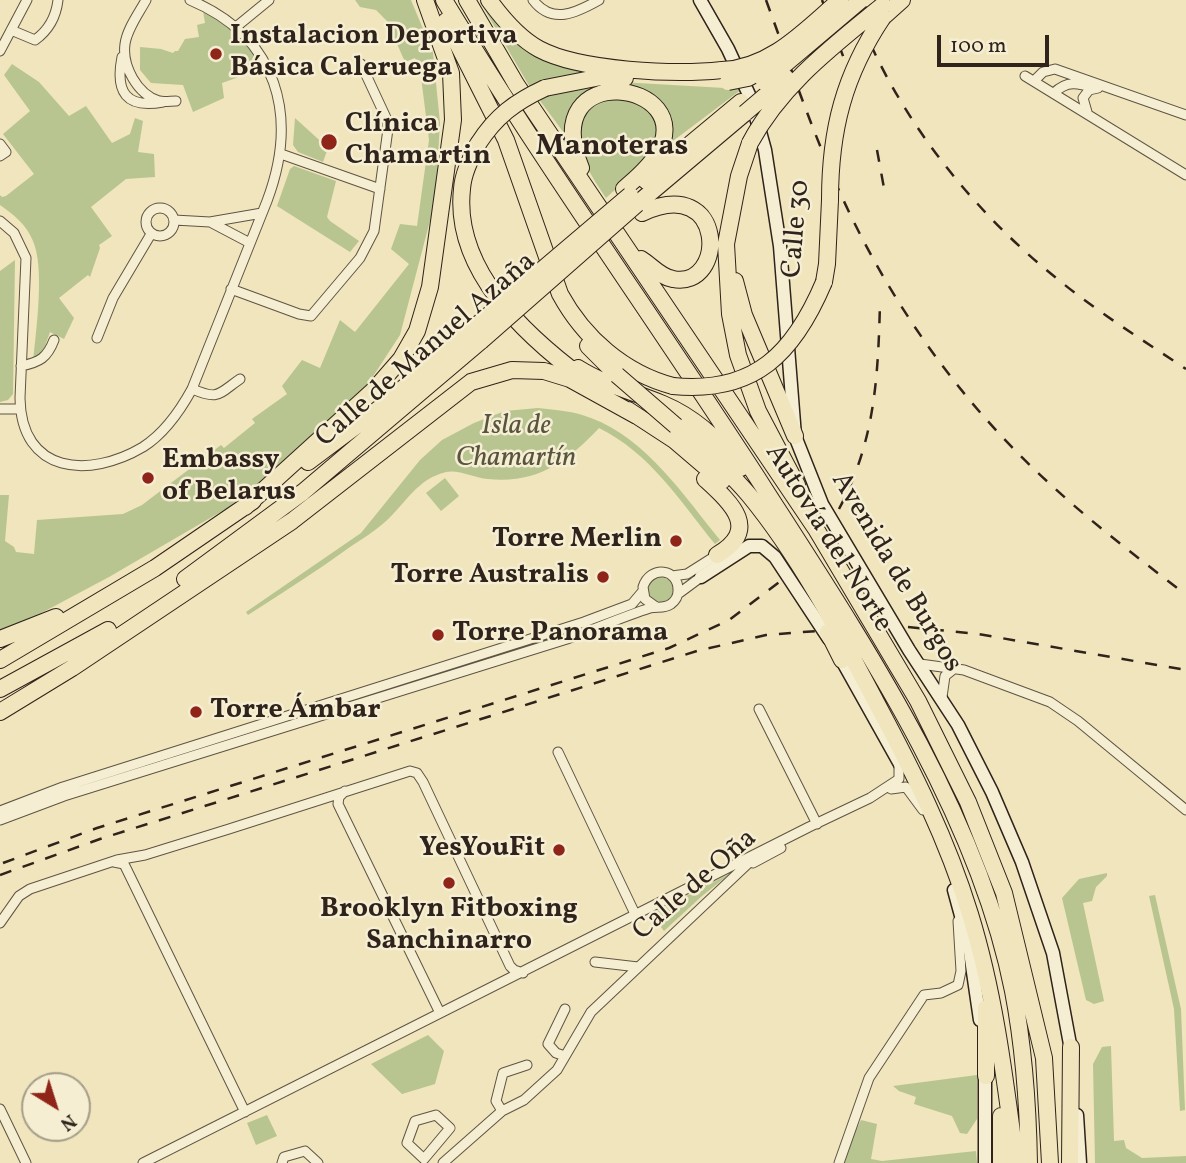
<!DOCTYPE html>
<meta charset="utf-8">
<style>
body{margin:0}
#map{position:relative;width:1186px;height:1163px;overflow:hidden;background:#f0e5bc;font-family:Vollkorn,serif}
canvas{display:block}
.north{position:absolute;left:21px;top:1072px;width:70px;height:70px;box-sizing:border-box;background:#f5eed3;border:2px solid #a69d89;border-radius:50%;rotate:142deg;font-size:19px;font-weight:700;line-height:28px;text-align:center;color:#2f231b}
.north::after{content:'';display:block;margin:auto;width:24px;height:32px;background:#8f2418;clip-path:polygon(50% 0,100% 100%,50% 72%,0 100%)}
.scale{position:absolute;left:937px;top:35px;width:112px;height:32px;box-sizing:border-box;border:4px solid #2f231b;border-top:0;padding-left:9px;font-size:21px;line-height:24px;white-space:nowrap;color:#2f231b;-webkit-text-stroke:5px #f5eed3;paint-order:stroke}
</style>
<div id="map">
<canvas width="1186" height="1163"></canvas>
<div class="north">N</div>
<div class="scale">100 m</div>
</div>
<script>
const context = document.querySelector('canvas').getContext('2d');
context.lineJoin = 'round';
function paint(path, color) {
  context.fillStyle = color;
  context.fill(path, 'evenodd');
}
function trace(path, color, width, dash) {
  context.strokeStyle = color;
  context.lineWidth = width;
  context.lineCap = dash ? 'butt' : 'round';
  context.setLineDash(dash || []);
  context.stroke(path);
}
function drawText(font, color, halo, rows, align = 'center') {
  context.font = font + ' Vollkorn,serif';
  context.lineWidth = 5;
  context.setLineDash([]);
  context.textBaseline = 'middle';
  context.strokeStyle = halo;
  context.fillStyle = color;
  for (const [text, x, y, turn = 0] of rows) {
    context.save();
    context.translate(x, y);
    context.rotate((+turn || 0) * Math.PI / 180);
    context.textAlign = isNaN(turn) ? turn : align;
    if (halo) context.strokeText(text, 0, 0);
    context.fillText(text, 0, 0);
    context.restore();
  }
}
paint(new Path2D(`
 M355,0H411L433,53L440,123L436,189L431,217L400,335L368,384L323,429L229,507L109,577L15,627L0,631V495H9L5,541L14,547L16,552L34,554L37,520L123,514L142,505L221,445L224,448L255,423L252,419L287,394L282,386L302,360L320,368L340,320L355,332L409,264L391,249L400,224L417,226L429,140L421,77L415,58L405,62L387,21L376,10L360,7Z
 M479,0L512,35L604,70L531,89Z
 M202,5L236,27L267,67L222,83L224,98L193,112L183,85L151,83L140,70V47L161,49L173,53L175,51H178L185,39L199,37L197,25L205,23Z
 M12,64L39,82L69,116L86,106L112,143L130,134L135,118L143,121L138,152L154,154L155,177L126,179L91,207L112,236L99,245L100,248L90,277L88,275L59,298L74,318L64,339L50,332L42,354L33,362C36,331 45,268 33,241C26,224 14,215 0,205V195L2,197L6,196L34,174L3,134L30,111L4,75Z
 M595,82L597,86C573,99 571,111 564,133L538,98Z
 M620,82L742,89L669,144V135L630,87Z
 M623,97C632,101 646,106 652,113C675,141 624,182 606,198C591,175 579,160 581,131C581,121 583,113 591,107C601,100 612,99 623,97Z
 M295,118L328,148L323,162L298,152L293,145Z
 M294,166L336,181L327,217L330,221L359,241L350,252L277,206L290,169Z
 M15,260L13,394L8,400L0,402V271Z
 M538,408C556,410 574,411 591,418C647,439 684,496 720,540L715,544C680,501 650,453 599,428C567,462 537,484 488,479C475,478 458,469 446,472C417,479 406,503 385,522C375,531 362,539 350,547C317,571 282,593 248,615L246,612L361,533L420,460L442,440L474,423L505,411Z
 M445,478L459,496L441,511L426,493Z
 M647 590a13 13 0 1 1 26 0a13 13 0 1 1-26 0Z
 M731,873L702,896L664,931L651,914Z
 M1107,873V876L1096,887L1092,901L1083,903L1104,1001L1094,1004L1086,1000L1062,898L1079,879Z
 M1155,895L1181,1009L1185,1110L1180,1111L1174,1009L1149,896Z
 M428,1035L444,1051L435,1084L402,1094L371,1064Z
 M1111,1046L1114,1141L1124,1140L1126,1148L1142,1158L1186,1156V1163H1095L1093,1064L1102,1047Z
 M977,1075V1119L967,1134L960,1133L952,1116L914,1104L916,1097L899,1091L893,1086Z
 M267,1115L277,1136L256,1145L247,1123Z
 M861,1120L877,1124L871,1159L882,1161L976,1151L977,1163H844L852,1138Z`), '#b8c591');
const street = new Path2D(`
 M146,0C139,13 127,29 125,44C122,66 137,94 159,101C164,102 171,101 176,101
 M533,0C552,25 576,13 599,0
 M236,27L269,0
 M11,30L35,40C49,30 56,17 58,0
 M0,51L27,0
 M122,57C115,92 126,109 163,102
 M1025,76L1186,175
 M1034,81L1043,72L1055,69L1186,115
 M1054,93C1067,80 1078,83 1094,88
 M1087,112L1083,98L1089,90L1098,88
 M0,144L6,152L0,156
 M281,154L380,189
 M146 222a14 14 0 1 1 28 0a14 14 0 1 1-28 0Z
 M174,220L210,222L262,213
 M0,221L14,233L26,258L20,398C21,474 89,479 143,447C165,433 180,411 192,389L267,201C299,116 278,37 190,0
 M212,223L250,243
 M231,289L299,314L311,316L360,258L374,231L388,129V122L361,64
 M97,338L113,298L151,234
 M21,366C40,362 47,358 54,340
 M192,389C219,400 217,395 240,379
 M0,409H20
 M672,576L687,574L717,555
 M678,594L701,577
 M920,664L964,670L1050,702L1078,721L1186,810
 M942,697L945,676L955,668
 M759,709L817,824
 M558,752L636,916
 M891,789L906,787L923,810
 M345,791L339,797L338,804L440,1013
 M0,811L63,787L584,622L632,604L643,591
 M0,820L64,796L567,639C595,629 622,617 650,608C657,606 664,609 671,604C675,601 678,596 678,591C679,568 650,565 643,587L645,599L656,607
 M114,862L124,864L127,870L245,1112
 M753,863L781,848
 M0,923L19,896L30,889L117,860L145,855L229,829L410,771L417,773L423,782L510,966L514,970L523,973
 M595,962L638,967
 M565,1056L556,1053L548,1044L565,1009
 M0,1109L26,1163
 M502,1111L496,1101L503,1073L527,1065
 M436,1115L450,1128L424,1159L407,1143L415,1121Z
 M143,1163L809,827L870,798L899,779V762
 M282,1163L284,1157L305,1151L318,1163
 M443,1163L502,1111L524,1100L557,1070L591,1012L755,857
 M839,1163L869,1078L924,995L941,993L958,985L961,971L958,921L960,919`);
const secondary = new Path2D(`
 M700,0L728,49L751,99L765,150L780,246L795,436L822,504L909,650L958,725L992,792L1022,862L1053,953L1072,1055
 M701,577L749,546H762L775,557L829,639
 M839,655L900,764
 M954,890L969,945L980,1020
 M1077,1115L1080,1163
 M985,1163V1069`);
const highway = new Path2D(`
 M444,0C545,167 659,325 764,488C861,639 978,813 1013,991C1024,1048 1028,1105 1029,1163
 M467,0L516,84L816,529L918,701L968,802L1004,893L1044,1058L1050,1163
 M489,0C502,18 519,38 539,49C580,71 676,75 722,70
 M883,17L902,0
 M446,21L506,140L560,294C584,338 624,373 673,386
 M545,88L601,77L625,78
 M750,143L739,176L726,244L730,314L738,355L758,411L797,485
 M478,144C471,158 463,173 462,189C453,270 526,336 584,379
 M581,168C535,57 701,80 657,154C649,168 636,178 624,189
 M646,181L741,102
 M637,204L745,113
 M641,259C651,265 660,277 673,279C727,290 727,173 642,213
 M735,281L744,315L795,436
 M824,282L827,264L830,200
 M588,346L617,375
 M578,368C605,385 634,392 663,404C694,417 721,442 741,468
 M628,410L674,440L722,481
 M676,426C701,448 727,469 749,495C800,557 838,630 876,702C913,771 947,839 970,914C995,995 1005,1079 1016,1163
 M308,462L380,408L471,330
 M705,479C731,503 761,529 717,555
 M245,507L374,390L401,359L417,331L430,287L453,120L451,73L425,0
 M185,579L303,492L481,341
 M828,632L842,660
 M0,639L56,617
 M0,660L155,568L253,501
 M0,689L108,630
 M0,712L72,668L292,521L471,382L512,370L544,371L570,379L637,416
 M986,1008V1076
 M1001,1163V1116
 M1070,1163L1071,1047`);
trace(street, '#5f5443', 11);
trace(secondary, '#2f231b', 15);
trace(highway, '#2f231b', 18);
trace(street, '#f5eed3', 9);
trace(secondary, '#f5eed3', 12);
trace(highway, '#f0e5bc', 16);
trace(new Path2D(`
 M766,0C795,79 822,161 861,236C909,329 973,414 1050,484C1093,524 1140,559 1186,595
 M822,0L855,88
 M853,0C889,106 968,207 1055,277C1096,311 1141,339 1186,369
 M877,150L884,188
 M839,509C875,441 878,378 880,303
 M908,627L978,634L1186,670
 M3,863L97,828L669,648L729,620L782,580
 M0,875L100,839L697,651L766,635L817,631`), '#2f231b', 2.5, [12, 12]);
const highwayBridge = new Path2D(`
 M722,70C771,68 805,30 840,0
 M728,82L748,78L776,63
 M764,82L861,0
 M745,113L786,78
 M750,143C781,85 833,46 883,5
 M478,144C496,116 515,102 545,88
 M830,200C830,130 844,75 883,17
 M471,330L630,195
 M481,341L637,204
 M617,375L676,426
 M673,386C755,394 794,353 824,282`);
trace(highwayBridge, '#2f231b', 18, []);
trace(highwayBridge, '#f0e5bc', 16);
for (const [x, y, r, color] of [
 [216,54,7,"#8f2418"],
 [329,142,9,"#8f2418"],
 [148,478,7,"#8f2418"],
 [676,541,7,"#8f2418"],
 [603,577,7,"#8f2418"],
 [438,635,7,"#8f2418"],
 [196,712,7,"#8f2418"],
 [559,850,7,"#8f2418"],
 [449,883,7,"#8f2418"]
]) {
  const dot = new Path2D();
  dot.arc(x, y, r, 0, 2 * Math.PI);
  context.fillStyle = color;
  context.fill(dot);
  trace(dot, '#f5eed3', 2.5);
}
drawText('bold 28px', '#2f231b', '#f5eed3', [
 ["Instalacion Deportiva",230,38],
 ["Básica Caleruega",230,70],
 ["Clínica",345,126],
 ["Chamartin",345,158],
 ["Embassy",162,462],
 ["of Belarus",162,494],
 ["Torre Merlin",662,541,"right"],
 ["Torre Australis",589,577,"right"],
 ["Torre Panorama",452,635],
 ["Torre Ámbar",210,712],
 ["YesYouFit",545,850,"right"],
 ["Brooklyn Fitboxing",449,911,"center"],
 ["Sanchinarro",449,943,"center"]
], 'left');
drawText('28px', '#2f231b', '#f5eed3', [
 ["Calle 30",798,229,-85],
 ["Calle de Manuel Azaña",427,351,-41],
 ["Autovía del Norte",827,539,58],
 ["Avenida de Burgos",895,573,59],
 ["Calle de Oña",696,886,-41]
]);
drawText('italic 28px', '#58543e', '#f5eed3', [
 ["Isla de",516,428],
 ["Chamartín",516,460]
]);
drawText('bold 30px', '#2f231b', '#f5eed3', [
 ["Manoteras",612,148]
]);
</script>
